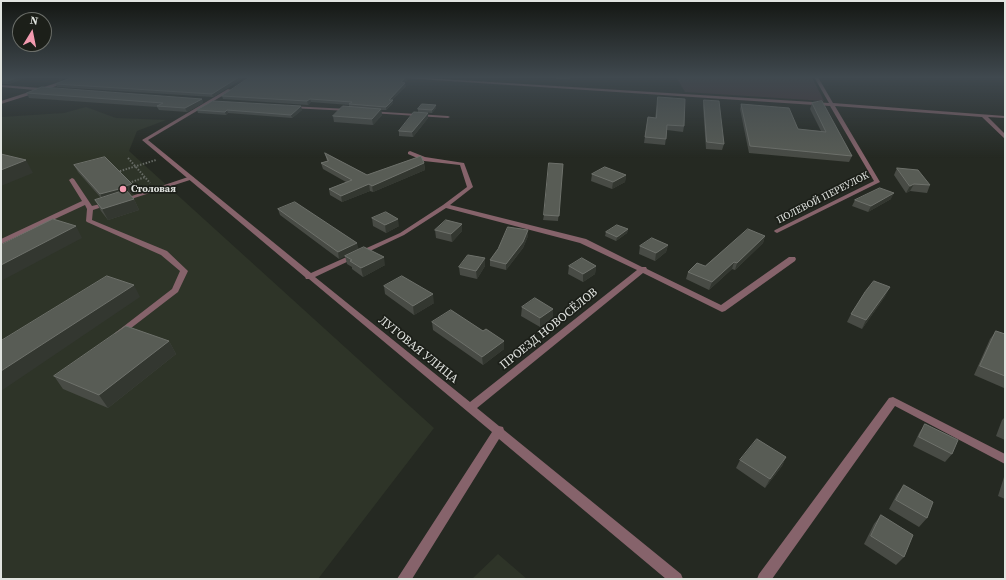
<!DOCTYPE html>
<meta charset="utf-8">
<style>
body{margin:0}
#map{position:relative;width:1006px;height:580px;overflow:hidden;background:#252922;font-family:"Source Serif 4",serif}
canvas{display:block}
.frame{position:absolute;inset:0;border:2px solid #e1e4e0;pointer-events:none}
.north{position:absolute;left:12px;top:12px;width:40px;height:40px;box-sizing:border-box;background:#1c1f19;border:1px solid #6b6e69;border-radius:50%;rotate:10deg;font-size:11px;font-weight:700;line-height:16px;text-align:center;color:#e1e4e0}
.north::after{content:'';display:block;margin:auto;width:14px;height:18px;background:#f29aaf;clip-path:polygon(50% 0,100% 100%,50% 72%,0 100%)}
</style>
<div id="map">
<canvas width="1006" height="580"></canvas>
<div class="frame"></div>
<div class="north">N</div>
</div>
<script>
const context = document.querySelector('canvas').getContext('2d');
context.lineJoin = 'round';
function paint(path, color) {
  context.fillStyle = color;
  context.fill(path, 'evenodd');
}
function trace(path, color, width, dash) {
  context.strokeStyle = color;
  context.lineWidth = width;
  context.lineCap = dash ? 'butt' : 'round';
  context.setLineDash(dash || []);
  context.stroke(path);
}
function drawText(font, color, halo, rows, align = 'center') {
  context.font = font + ' "Source Serif 4",serif';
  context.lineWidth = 3.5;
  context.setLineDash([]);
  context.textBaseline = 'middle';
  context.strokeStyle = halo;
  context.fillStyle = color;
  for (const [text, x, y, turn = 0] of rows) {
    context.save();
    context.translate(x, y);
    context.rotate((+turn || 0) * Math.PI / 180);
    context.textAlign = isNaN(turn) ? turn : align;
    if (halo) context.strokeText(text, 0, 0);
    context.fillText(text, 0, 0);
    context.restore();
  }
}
paint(new Path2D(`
 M86,107L116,118L166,120L137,131L129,151L434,428L318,579H1V117L64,113Z
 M498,554L527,579H472Z`), '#2e3428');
paint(new Path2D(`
 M676,77H812L824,101L685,92Z`), '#433236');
trace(new Path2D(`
 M128,158L150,183
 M117,172L156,160
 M129,183L145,177`), '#656963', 2, [1.5, 1.5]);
paint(new Path2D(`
 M387,77H411L829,103L814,77H818L833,103L1005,116V118L988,117L1005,134V139L982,117L835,106L880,182L777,233L775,232L774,231L775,230L874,181L830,106Z
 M191,176L194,178L193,179L125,201H121L120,200Z
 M72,178L74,179L92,206L108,202L111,204L93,210L92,220L167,251L188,271L178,292L122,335H116L115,333L172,289L180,271L161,255L87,222L86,221L87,209L85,205L1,244V239L82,201L69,180Z`), '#86636b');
paint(new Path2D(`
 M74,77H81L48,89L50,90V91H42L1,104V101L35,90L1,87V85L41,88Z
 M228,89L232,90L148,140L311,273L400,233L443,205L467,187L460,165L424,161L408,154V152L410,151L425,157L464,163L473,187L450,205L586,239L642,267H646L647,269L721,305L789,257H795L796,259L795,261L725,311L722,312L643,273L477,408L499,426L503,427L504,430L681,574L683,579H666L499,439L412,579H397L492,432L309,279H306L305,277L142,140ZM446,208L580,243L637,270L470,402L315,277L404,235Z
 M289,106L349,109L351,110L349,111L291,108L289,107Z
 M369,111L448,116L450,117L448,118L371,113H369Z
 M893,397L1005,454V464L895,406L772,579H757L759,574L889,398Z`), '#86636b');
paint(new Path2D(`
 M1,77H28L9,84H1Z
 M73,77H245L213,97L57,87L56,84Z
 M406,77L407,80L404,83L406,86L392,100L393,103L386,110H381L382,115L373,125L334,122L333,116L349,107V105L311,102L308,105L223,99L222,96Z
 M556,77H571L570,79H556Z
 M27,93L202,99L203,103L187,112L159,110L157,107L29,98Z
 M658,97L684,126L683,132L667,130L665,145L644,143L648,117L655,118Z
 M704,100L724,144L722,150L706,149L703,106Z
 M812,103L852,156L849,162L749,153L740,109L741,104L798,129L821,131L810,109Z
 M436,108L432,113L418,112V109Z
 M197,110H302L292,118L228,113L226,115L198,113Z
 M428,113V118L413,137L399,136V131Z
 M325,153L367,175L424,163L425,170L373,192L370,191L342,202L330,195L329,189L346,182L323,169L321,163L327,161Z
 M563,164L558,221L543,220L544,215Z
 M74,165L132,184L135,191L129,193L134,199L139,210L108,220L101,211L95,200L101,198L78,172Z
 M897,168L930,185L927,193L910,191L906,193L894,175Z
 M592,174L626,175L625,182L612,189L591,181Z
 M891,199L868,212L852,206L855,200Z
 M278,209L358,250L385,265L363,277L352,269V267L347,264L345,256L339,259L280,215Z
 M372,218L399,226L386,233L373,226Z
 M628,229L627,233L616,241L605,236L606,232Z
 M435,230L462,231L452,242L436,238Z
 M528,236L523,248L506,270L490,266V260Z
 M765,236L763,243L735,270L732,269L709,290L686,279L688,272L705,266Z
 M668,245L666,252L655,261L639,254L640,246Z
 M485,266L477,279L460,275L459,267Z
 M569,266H596L595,274L583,282L568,274Z
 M384,286L434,303L414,315L385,294Z
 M886,295L862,329L847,322L851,314Z
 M522,307L553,309V317L540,327L521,316Z
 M432,322L504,349L483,365L433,330Z
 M996,331L1005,334V386L1004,388L974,375L990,339Z
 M169,341L176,354L108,408L63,389L54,376Z
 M1005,417V440L996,436L1002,420Z
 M925,424L952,454L945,462L913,446L919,433Z
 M786,457L782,466L765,488L736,468L740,460Z
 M1005,476V499L998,496L1004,477Z
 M904,485L927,518L919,527L889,509L897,494Z
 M881,515L904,557L896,565L864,544L874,524Z`), '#484b45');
paint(new Path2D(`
 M18,77H28L9,84L8,81Z
 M59,77H69L59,81L58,78Z
 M239,77H245L213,97L212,94Z
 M406,77L407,80L401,85V82Z
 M405,83L406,86L389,103V100Z
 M202,99L203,103L187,112L185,108Z
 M310,99L311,102L308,105L307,101Z
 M393,100V103L386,110V107Z
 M436,105V108L432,113V110Z
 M301,106L302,110L292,118L291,115Z
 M381,109L382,115L373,125L372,119Z
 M227,110L228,113L226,115L225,112Z
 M428,113V118L413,137L412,132Z
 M26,160L33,173L1,186V170Z
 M424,163L425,170L373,192L372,186Z
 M626,175L625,182L612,189L613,182Z
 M132,184L135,191L104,201L100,194Z
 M369,184L370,191L342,202L341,196Z
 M914,184L910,191L906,193L910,186Z
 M894,193L891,199L868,212L871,206Z
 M134,199L139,210L108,220L102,209Z
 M398,219L399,226L386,233L385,225Z
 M462,224V231L452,242L451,234Z
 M76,226L82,238L1,281V265Z
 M628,229L627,233L616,241L617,237Z
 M528,230V236L523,248L506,270V264Z
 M765,236L763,243L735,270L737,263Z
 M357,243L359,250L339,259L338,252Z
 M668,245L666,252L655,261L656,253Z
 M384,257L385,265L363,277L361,268Z
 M485,258V266L477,279L476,271Z
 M734,262L732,269L709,290L712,282Z
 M596,266L595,274L583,282V274Z
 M134,285L140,297L1,391V371Z
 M890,287L886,295L862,329L866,320Z
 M433,294L434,303L414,315L413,306Z
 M553,309V317L540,327V318Z
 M169,341L176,354L108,408L99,395Z
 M504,341V349L483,365L482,357Z
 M786,457L782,466L765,488L770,479Z`), '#333730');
const building = new Path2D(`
 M1,77H18L8,81H1Z
 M73,77H239L212,94L56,84Z
 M250,77H406L401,82L405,83L389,100H393L386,107L349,104L352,102L310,99L307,101L222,96Z
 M42,87L202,99L185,108L157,106L163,103L27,93Z
 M658,97L685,99L684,126L667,125L666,139L645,137L648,117L656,118Z
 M704,100L719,101L724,144L707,142Z
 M213,101L301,106L291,115L227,110L225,112L197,110Z
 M822,101L852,156L750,146L741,104L789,108L798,129L826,132L812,103Z
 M422,104L436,105L432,110L418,109Z
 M343,106L381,109L372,119L333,116Z
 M414,112L428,113L412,132L399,131Z
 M325,153L367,175L421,156L424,163L372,186L369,184L341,196L329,189L352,180L321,163L328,161Z
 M1,154L26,160L1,170Z
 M105,157L132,184L122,187L123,188L100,194L74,165Z
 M549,163L563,164L559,216L544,215Z
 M605,167L626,175L613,182L592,174Z
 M897,168L918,170L930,185L914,184L910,186Z
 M880,188L894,193L871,206L855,200Z
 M126,190L134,199L102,209L95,200Z
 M295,202L357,243L338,252L278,209Z
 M386,212L398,219L385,225L372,218Z
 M53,219L76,226L1,265V245Z
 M446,220L462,224L451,234L435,230Z
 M617,225L628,229L617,237L606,232Z
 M508,227L528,230L523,242L506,264L490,260L498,249Z
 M748,229L765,236L737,263L734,262L712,282L688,272L697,263L705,266Z
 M652,238L668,245L656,253L640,246Z
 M364,247L384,257L361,268L350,261L352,260L345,256Z
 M468,255L485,258L476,271L459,267Z
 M582,258L596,266L583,274L569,266Z
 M107,276L134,285L1,371V341Z
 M402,276L433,294L413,306L384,286Z
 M874,281L890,287L866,320L851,314L865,292Z
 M535,298L553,309L540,318L522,307Z
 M451,310L483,331L486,329L504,341L482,357L432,322Z
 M126,326L169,341L99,395L54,376Z
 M996,331L1005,334V376L980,366Z
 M925,424L958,440L952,454L919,437Z
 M757,439L786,457L770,479L740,460Z
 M904,485L933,502L927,518L896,500Z
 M881,515L913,535L904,557L871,536Z`);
paint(building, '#585c55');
trace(building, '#6e716b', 1);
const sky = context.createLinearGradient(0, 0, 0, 158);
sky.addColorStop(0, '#141713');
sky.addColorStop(0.49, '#40494f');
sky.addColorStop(1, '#40494f00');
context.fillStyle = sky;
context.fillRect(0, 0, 1006, 158);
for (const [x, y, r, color] of [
 [123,189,4,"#f29aaf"]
]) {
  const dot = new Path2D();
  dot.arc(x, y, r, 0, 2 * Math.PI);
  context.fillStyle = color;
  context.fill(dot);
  trace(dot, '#1c1f19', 1.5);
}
drawText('bold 10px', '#e1e4e0', '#1c1f19', [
 ["Столовая",131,189]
], 'left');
drawText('10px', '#e1e4e0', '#1c1f19', [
 ["ПОЛЕВОЙ ПЕРЕУЛОК",823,198,-27]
]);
drawText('12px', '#e1e4e0', '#1c1f19', [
 ["ПРОЕЗД НОВОСЁЛОВ",549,329,-39],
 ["ЛУГОВАЯ УЛИЦА",418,350,39]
]);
</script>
